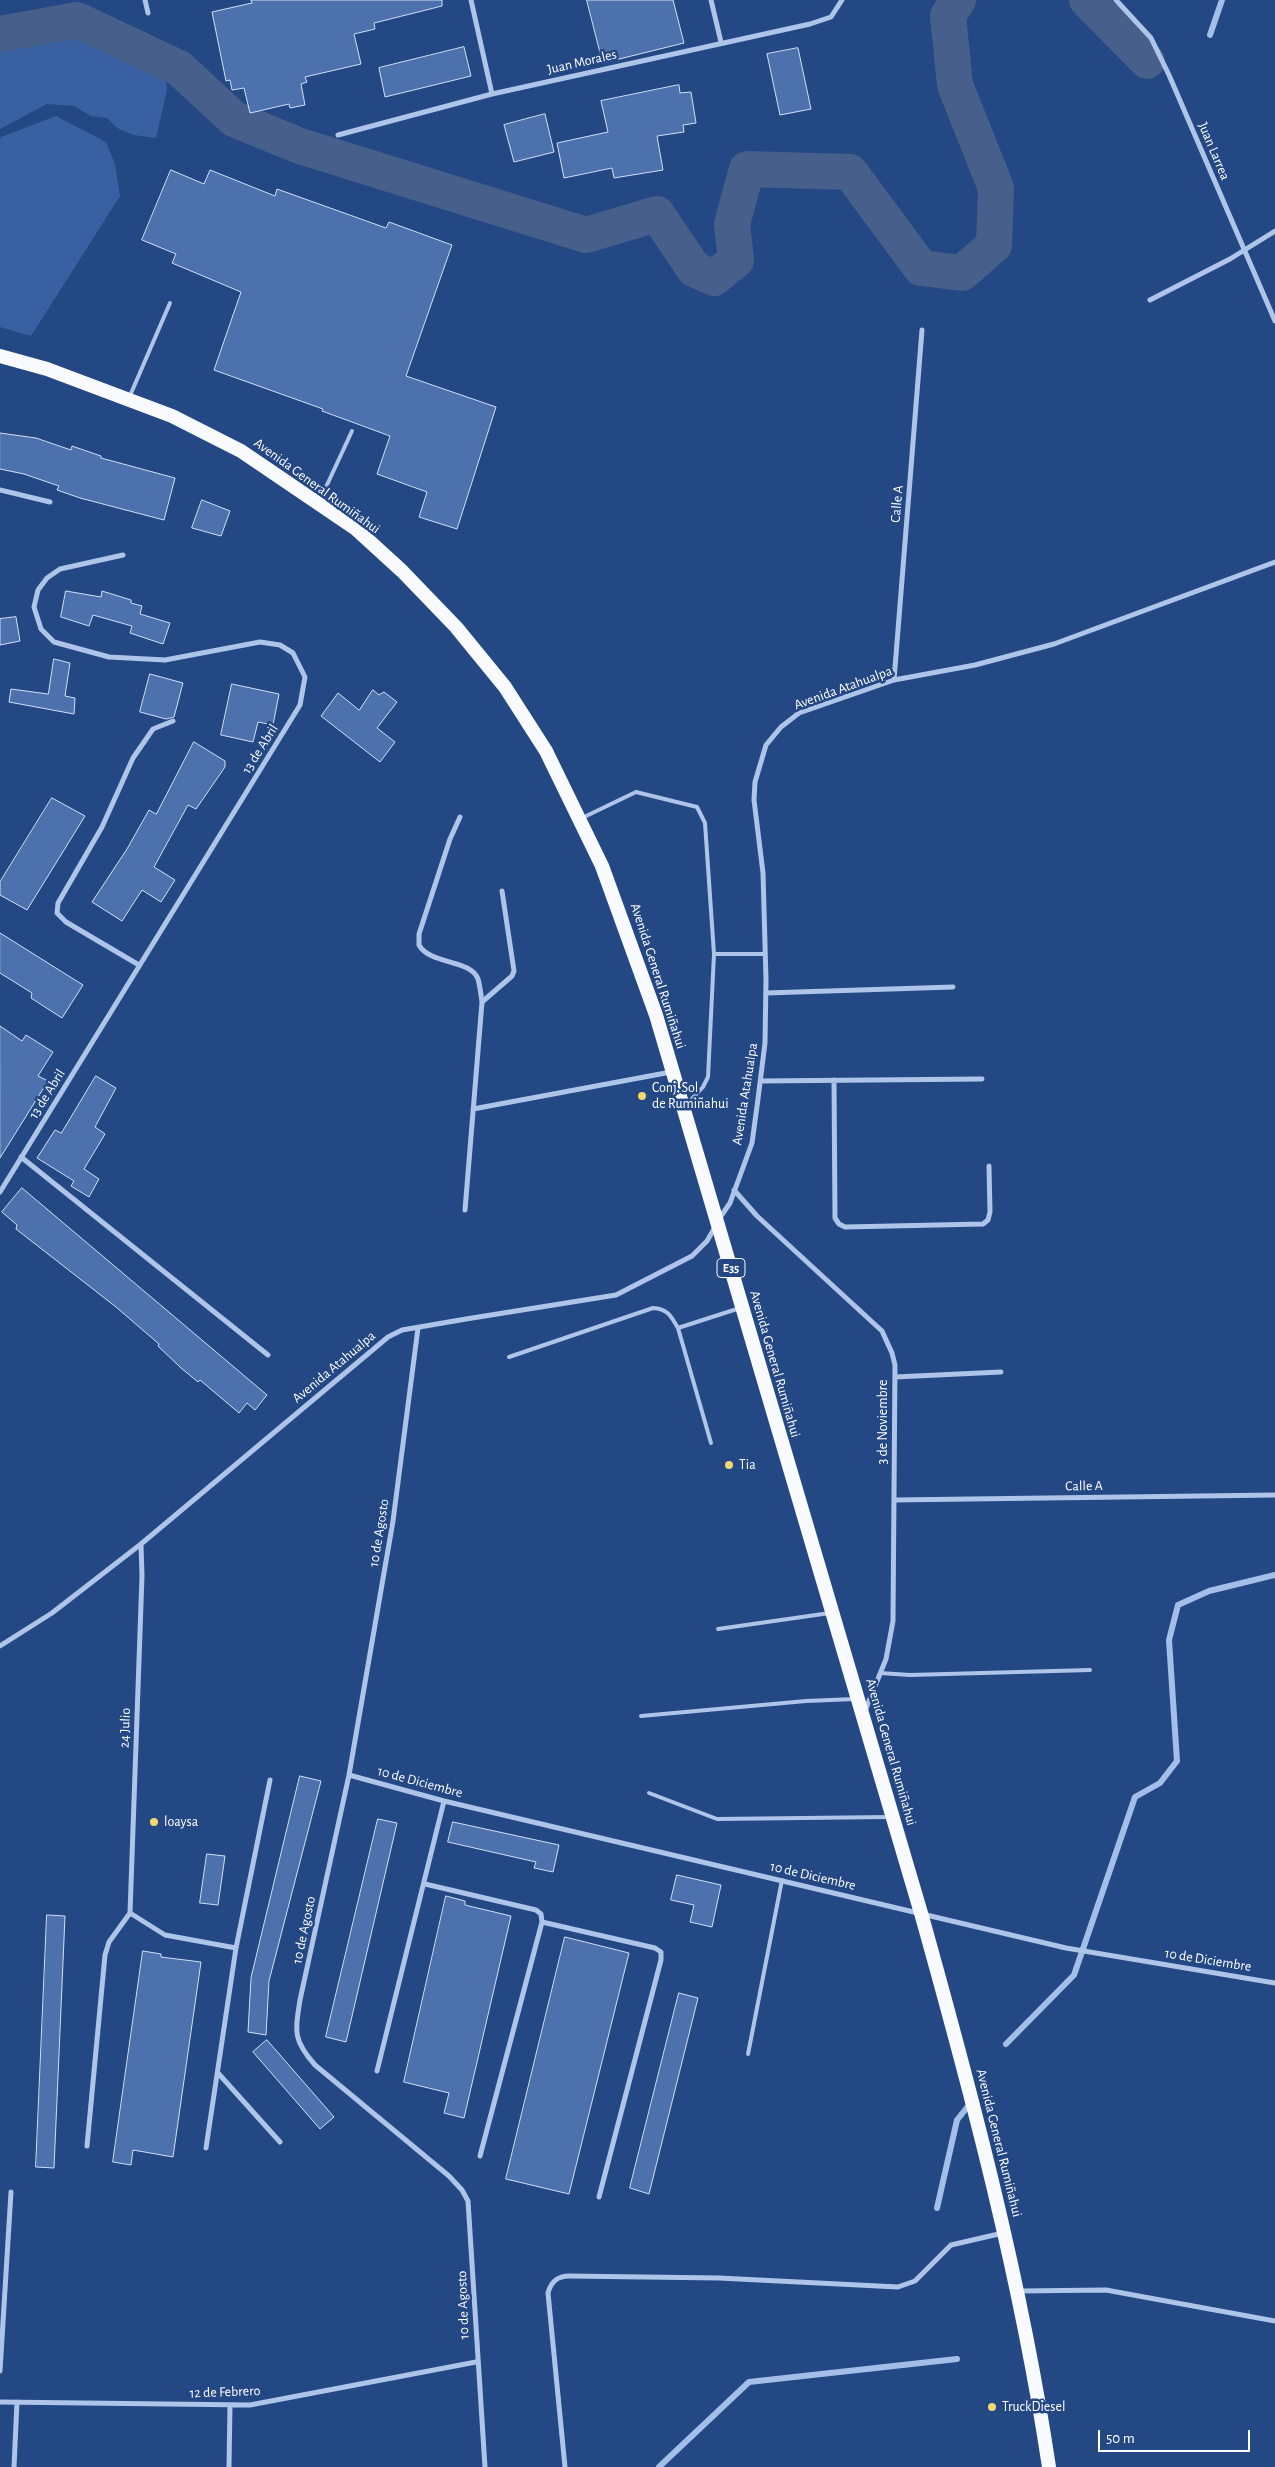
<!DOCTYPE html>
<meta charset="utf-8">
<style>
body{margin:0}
#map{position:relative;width:1275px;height:2467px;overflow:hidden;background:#244884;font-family:"Alegreya Sans",sans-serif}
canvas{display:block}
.scale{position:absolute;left:1098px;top:2430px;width:152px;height:22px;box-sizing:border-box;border:2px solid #fff;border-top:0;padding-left:6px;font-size:15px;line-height:18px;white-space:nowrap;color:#fff;-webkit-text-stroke:4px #244884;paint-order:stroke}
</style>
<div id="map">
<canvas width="1275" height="2467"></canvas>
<div class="scale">50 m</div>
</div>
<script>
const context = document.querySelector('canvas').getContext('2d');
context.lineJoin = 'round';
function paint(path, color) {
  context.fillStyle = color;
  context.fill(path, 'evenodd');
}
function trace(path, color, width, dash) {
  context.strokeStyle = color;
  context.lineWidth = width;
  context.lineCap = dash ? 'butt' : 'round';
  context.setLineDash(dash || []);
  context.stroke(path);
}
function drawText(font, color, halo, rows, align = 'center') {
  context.font = font + ' "Alegreya Sans",sans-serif';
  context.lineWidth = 5;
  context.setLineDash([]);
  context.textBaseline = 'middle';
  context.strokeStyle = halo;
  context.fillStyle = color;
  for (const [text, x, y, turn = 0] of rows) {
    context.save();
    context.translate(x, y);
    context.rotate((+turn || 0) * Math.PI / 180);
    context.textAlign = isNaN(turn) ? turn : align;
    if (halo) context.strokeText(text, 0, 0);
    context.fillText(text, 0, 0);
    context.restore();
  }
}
paint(new Path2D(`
 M78,34L164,60L167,90L156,138L133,135L117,128L107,118L91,116L74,106L47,104L0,129V46Z
 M56,116L106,142L115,164L120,196L31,336L0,327V140L1,137Z`), '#3961a1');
trace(new Path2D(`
 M1210,35L1222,0
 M1006,2044L1074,1975L1135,1797L1160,1783L1177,1761L1169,1640L1178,1605L1209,1591L1275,1575
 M937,2208L957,2120L969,2105
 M659,2467L749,2382L957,2359`), '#a2bee9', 6);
trace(new Path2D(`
 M1087,0L1147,61
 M0,34L77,20L179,68L234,119L300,146L586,235L657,214L694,269L714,278L736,260L732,224L747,169L850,172L921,268L962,273L994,245L996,188L955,85L948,16L958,0`), '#465f8b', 36);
const building = new Path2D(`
 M251,0H442V6L374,23L375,29L354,34L361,64L305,77L307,82L301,84L305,105L290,108L289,104L250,113L244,88L232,90L230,80L226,81L212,12L252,3Z
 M587,0H673L684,43L603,63Z
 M464,47L471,76L385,97L379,68Z
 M798,48L811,109L780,115L767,54Z
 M679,85L680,93L691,92L696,123L683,125L684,132L657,136L663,170L614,178L612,168L564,178L557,143L608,132L601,101Z
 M545,114L554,152L514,162L504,125Z
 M171,170L204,184L210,170L275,196L277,189L386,228L389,222L452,245L406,376L496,407L457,529L419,517L427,492L377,474L390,436L322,411L323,409L214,370L241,292L172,263L176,254L142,240Z
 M0,433L36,438L71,450L72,446L101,456V458L175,478L164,520L80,498L57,490L59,486L24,474L0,469Z
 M202,500L230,511L221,536L192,528Z
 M66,591L101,597L102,591L131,600V603L142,606L140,614L170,623L163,644L130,633L132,626L93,615L89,626L61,617Z
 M16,617L20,641L0,645V619Z
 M54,659L70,663L65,696L75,698L74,714L9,702L11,689L48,694Z
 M150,674L183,683L174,717L166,719L140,712Z
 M232,684L279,694L273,725L258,722L253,742L221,735Z
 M373,690L379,695L384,692L397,702L377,728L395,742L380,762L321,716L338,693L359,710Z
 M194,742L225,761V767L196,809L188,805L154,867L175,880L161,902L142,890L122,921L92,902L127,849L149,810L156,814Z
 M52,798L85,816L27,910L0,895V882Z
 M0,933L83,985L62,1018L31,998L32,993L0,973Z
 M0,1026L22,1041L26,1035L53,1052L38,1076L48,1081L0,1158Z
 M96,1076L116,1088L95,1127L105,1134L84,1169L99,1179L89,1197L71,1186L74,1181L37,1158L55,1130L61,1133Z
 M22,1188L267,1395L255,1410L247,1403L239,1413L200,1380L198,1382L181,1368L158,1346L159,1344L116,1307L16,1229L17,1225L2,1212Z
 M300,1776L321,1781L269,1981L266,2035L248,2032L251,1978Z
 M378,1819L397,1823L346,2042L326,2037Z
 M453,1822L559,1845L553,1872L534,1868L536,1862L448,1842Z
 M207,1854L225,1856L218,1905L200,1903Z
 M677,1875L721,1885L712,1927L690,1922L694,1905L671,1900Z
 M446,1896L465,1901V1905L511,1916L464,2118L444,2113L449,2093L404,2082Z
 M47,1915L65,1916L54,2168L36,2167Z
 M565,1937L629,1953L569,2194L506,2179Z
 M143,1951L161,1954V1957L201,1962L173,2157L133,2150L131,2165L113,2162Z
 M679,1993L698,1998L649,2194L630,2188Z
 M267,2040L334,2117L320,2129L253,2052Z`);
paint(building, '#4d71ac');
trace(building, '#d1e0f6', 1);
trace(new Path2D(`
 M129,398L170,303
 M320,500L352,431
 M582,818L636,792L697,807L705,823L714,954L708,1077L703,1087L686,1105
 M714,954H765
 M678,1328L740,1308
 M509,1357L653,1308C668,1309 671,1316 678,1328L711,1443
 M718,1629L830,1613
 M880,1673L910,1675L1090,1670
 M641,1716L806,1701L855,1699
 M649,1793L717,1819L889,1817
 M748,2054L782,1880`), '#aec4e8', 4);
trace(new Path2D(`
 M145,0L148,13
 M471,0L492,94
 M711,0L721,42
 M1116,0L1151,38L1169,75L1275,321
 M338,135L492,94L810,24L831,17L842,0
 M1150,300L1230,259L1275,231
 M0,490L50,502
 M894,680L922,330
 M460,817L450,839L419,934V945C430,965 471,959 478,979C480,986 481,995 482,1002L465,1210
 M139,965L66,922L57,913L58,903L102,827L133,758L153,729L173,721
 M766,993L953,987
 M482,1002L512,976L514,971L502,891
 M834,1080L835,1218L839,1224L845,1227L983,1224L988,1220L990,1212L989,1166
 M761,1081L982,1079
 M473,1109L671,1072
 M21,1157L268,1355
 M734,1190L757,1216L882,1331L892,1353L895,1365L893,1621L886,1659L865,1711
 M0,1192L300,705L305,677L293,653L280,645L260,642L165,660L109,657L54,642L41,629L34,607L38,590L47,578L60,569L123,555
 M719,1219L730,1203L752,1143L758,1099L765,1043L766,980L763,873L754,800L755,782L766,745L781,727L799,713L894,680L975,665L1054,644L1275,562
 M418,1328L393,1521L349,1775L300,2000C295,2032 293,2040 315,2065L449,2176L462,2190L468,2201L485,2467
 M895,1377L1001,1372
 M894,1500L1275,1495
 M0,1646L52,1613L141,1544L388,1337L402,1330L466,1319L616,1295L692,1256L707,1241L715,1227
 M349,1775L444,1801L1066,1948L1275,1983
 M425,1884L536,1910L541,1914L542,1922L480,2156
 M130,1913L142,1576L141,1544
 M130,1913L165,1935L236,1948
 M542,1922L655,1948L661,1952V1960L599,2197
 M377,2071L444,1801
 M218,2073L280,2142
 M87,2146L105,1955L109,1942L130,1913
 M206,2148L236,1948L270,1780
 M1019,2291L1106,2290L1275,2321
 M0,2371L11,2192
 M0,2402L250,2405L476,2362
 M14,2467L17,2402
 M229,2467L230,2405
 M565,2467L548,2293C551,2282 557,2276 569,2276L719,2278L898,2287L915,2281L951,2245L1003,2233`), '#aec4e8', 5);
trace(new Path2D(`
 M0,356L47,369L172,416L241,451L356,529L402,571L456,627L505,687L546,751L602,866L656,1015L921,1913C972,2095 1021,2280 1049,2467`), '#f8fafe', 14);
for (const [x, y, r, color] of [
 [642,1096,5,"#f2d672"],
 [729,1465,5,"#f2d672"],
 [154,1822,5,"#f2d672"],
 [992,2407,5,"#f2d672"]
]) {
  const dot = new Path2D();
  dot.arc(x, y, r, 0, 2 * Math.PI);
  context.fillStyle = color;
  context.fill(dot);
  trace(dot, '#244884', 2);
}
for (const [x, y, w] of [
 [731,1268,28]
]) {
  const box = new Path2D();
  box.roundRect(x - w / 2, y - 9.5, w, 19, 4);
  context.fillStyle = '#244884';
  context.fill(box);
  trace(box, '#fff', 1);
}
drawText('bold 12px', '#fff', null, [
 ["E35",731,1268]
]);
drawText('14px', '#fff', '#244884', [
 ["Juan Morales",582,62,-13],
 ["Juan Larrea",1214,151,67],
 ["Avenida General Rumiñahui",317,486,36],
 ["Calle A",897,504,-85],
 ["Avenida Atahualpa",843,688,-20],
 ["13 de Abril",260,749,-58],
 ["Avenida General Rumiñahui",658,976,72],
 ["13 de Abril",47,1094,-58],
 ["Avenida Atahualpa",745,1094,-81],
 ["Avenida General Rumiñahui",775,1364,74],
 ["Avenida Atahualpa",334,1367,-40],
 ["3 de Noviembre",883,1422,-90],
 ["Calle A",1084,1486,-1],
 ["10 de Agosto",379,1533,-81],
 ["24 Julio",125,1728,-88],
 ["Avenida General Rumiñahui",891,1752,74],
 ["10 de Diciembre",420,1782,15],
 ["10 de Diciembre",813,1876,13],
 ["10 de Agosto",304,1930,-78],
 ["10 de Diciembre",1208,1960,9],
 ["Avenida General Rumiñahui",999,2143,76],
 ["10 de Agosto",463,2305,-92],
 ["12 de Febrero",225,2392,-2]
]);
drawText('14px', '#fff', '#244884', [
 ["Conj. Sol",652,1088],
 ["de Rumiñahui",652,1104],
 ["Tia",739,1465],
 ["loaysa",164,1822],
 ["TruckDiesel",1002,2407]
], 'left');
</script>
